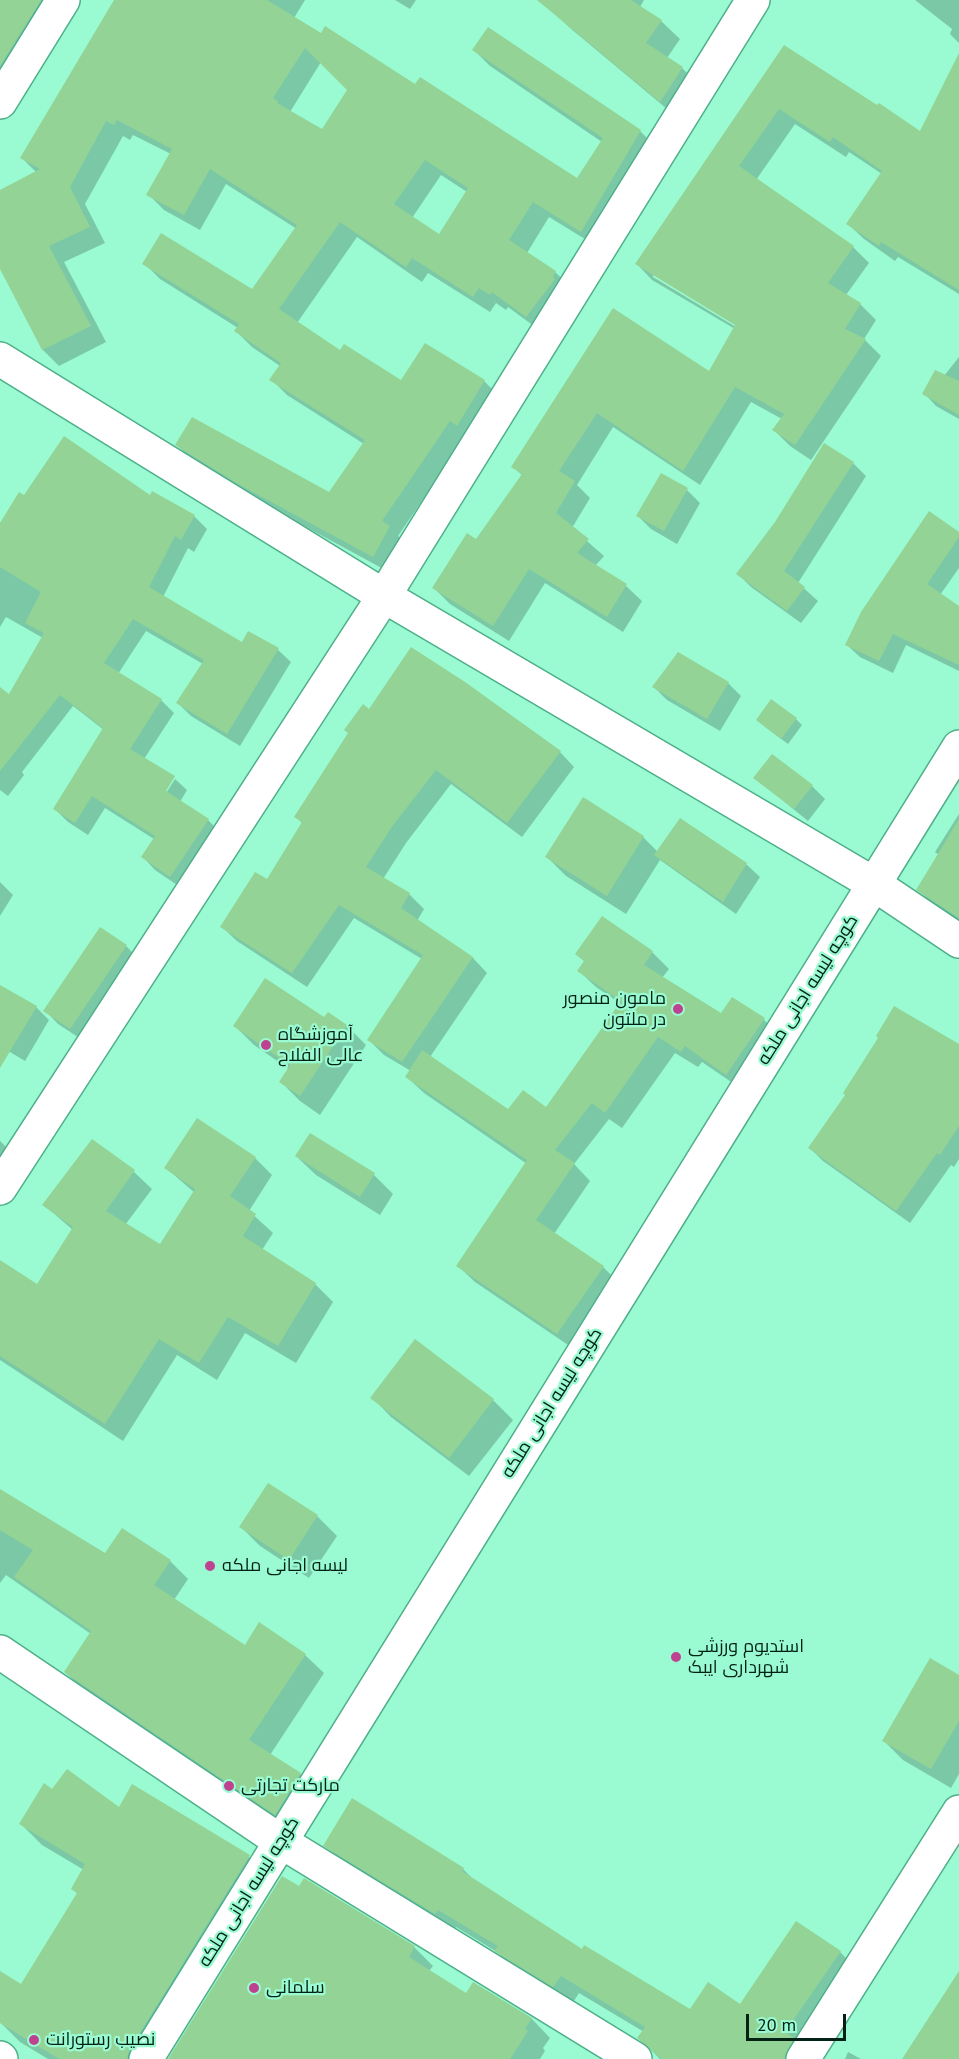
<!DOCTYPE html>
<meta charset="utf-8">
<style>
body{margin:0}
#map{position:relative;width:959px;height:2059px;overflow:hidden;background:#9afad1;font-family:"PT Sans",sans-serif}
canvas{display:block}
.scale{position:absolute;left:746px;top:2014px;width:100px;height:27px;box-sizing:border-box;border:3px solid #032216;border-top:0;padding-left:8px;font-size:18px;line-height:21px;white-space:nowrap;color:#032216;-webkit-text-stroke:4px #9afad1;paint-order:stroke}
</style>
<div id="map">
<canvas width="959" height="2059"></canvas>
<div class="scale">20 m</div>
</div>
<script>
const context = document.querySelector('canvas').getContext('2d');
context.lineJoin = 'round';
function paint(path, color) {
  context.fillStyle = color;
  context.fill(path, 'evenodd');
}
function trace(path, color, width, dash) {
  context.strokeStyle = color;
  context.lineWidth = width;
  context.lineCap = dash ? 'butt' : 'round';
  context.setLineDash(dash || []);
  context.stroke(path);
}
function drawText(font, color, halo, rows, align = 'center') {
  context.font = font + ' "PT Sans",Cairo,sans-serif';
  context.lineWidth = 4.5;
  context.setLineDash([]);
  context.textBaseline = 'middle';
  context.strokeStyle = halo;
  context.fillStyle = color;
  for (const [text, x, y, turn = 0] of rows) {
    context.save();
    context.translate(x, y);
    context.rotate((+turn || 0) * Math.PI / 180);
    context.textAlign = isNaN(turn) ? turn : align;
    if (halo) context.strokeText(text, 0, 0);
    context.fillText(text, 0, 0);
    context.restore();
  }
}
paint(new Path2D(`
 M0,0H68L0,104Z
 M119,0H305L294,18L577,180L602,142L490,66L474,50L640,131L656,147L598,247L549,217L527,253L555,272L572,288L542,332L508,307L506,310L496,303L490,312L428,273L422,282L357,237L297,323L341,352L402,382L484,381L500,397L466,436L398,536L405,543L389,572L256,500L193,461L177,445L330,494L364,444L287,395L271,379L280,366L252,347L236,331L238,328L160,279L144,263L252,291L297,229L226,184L200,230L164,210L148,194L171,154L133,135L130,140L123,136L85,204L105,243L64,262L106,342L59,366L43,350L0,266V192L37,173L22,158ZM321,62L349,90L323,131L290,112ZM441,175L467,192L439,236L412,218Z
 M395,0H416L410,9Z
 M560,0H644L640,7L661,21L680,39L667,58L682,68L700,86L679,119L570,28L551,10Z
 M915,0H959V43L950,34L952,29Z
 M784,47L920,133L959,56V294L898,257L895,261L864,239L848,224L882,174L849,152L846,157L795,124L756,180L853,247L869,263L846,295L860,304L876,320L864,339L881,356L811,460L790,446L774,430L782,419L751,402L700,485L613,427L577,485L590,498L572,528L604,556L595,566L626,586L642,601L623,632L545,583L509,641L450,604L434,588L477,541L523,476L513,467L614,310L710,373L735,329L652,280L637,264ZM653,273L742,327L741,330L653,277Z
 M959,357V419L936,406L924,393L944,376Z
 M853,463L866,476L798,583L818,601L801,623L751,587L738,574Z
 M687,490L700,503L677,544L651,529L638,516Z
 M24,497H151L194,516L207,529L194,552L188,548L163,597L243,644L278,650L291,662L240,746L191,716L178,703L203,664L146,631L118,674L161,700L174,713L144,759L175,778H172L161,797L163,798L175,779L187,790L180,802L208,820L221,833L183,889L155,870L143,857L154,839L105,808L88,835L68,822L55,809L104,730L73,706L22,772L24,775L8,796L0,790V689L9,696L43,638L6,617L0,627V523Z
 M959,534V568L940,595L959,608V671L906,645L893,673L860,657L847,645Z
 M728,683L741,696L720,731L667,700L654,687Z
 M369,711L560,752L574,767L522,837L451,784L406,843L383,879L409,894L424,909L417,921L473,958L487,973L430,1057L508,1111L547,1109L621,1004L596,987L579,971L585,962L577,954L602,918L652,952L669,969L662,978L721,1015L764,1020L780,1036L743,1090L702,1062L698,1067L675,1053L622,1128L609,1119L574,1164L590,1181L554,1234L603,1267L619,1283L574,1349L475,1282L458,1266L527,1164L424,1093L407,1077L411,1071L384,1055L369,1040L422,959L354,918L307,987L237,941L222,927L267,881L303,824L296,817Z
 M796,719L802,725L788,744L764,726Z
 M755,778L812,786L825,799L808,821Z
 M959,814V923L937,909L918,889L939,855L935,852Z
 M643,837L658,852L746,864L760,877L736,914L660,860L626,914L566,876L547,857Z
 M0,882L13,895L0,916Z
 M126,946L139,959L84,1041L58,1024L45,1010Z
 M0,986L36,1007L49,1020L25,1061L0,1046Z
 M328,1014L347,1026L366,1045L320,1115L300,1101L281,1082L289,1069L254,1045L235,1026L324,1020Z
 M959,1046V1159L954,1167L951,1165L910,1223L823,1161L810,1148Z
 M0,1141L17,1158L0,1181Z
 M92,1141L134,1172L152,1189L125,1225L160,1246L195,1193L166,1168L255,1158L272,1175L249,1211L273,1233L262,1250L315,1284L333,1302L296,1363L245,1333L217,1380L177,1355L123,1441L0,1360V1262L37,1286L73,1230L44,1205Z
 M296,1156L374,1175L393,1194L380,1215L316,1175Z
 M416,1341L493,1400L513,1420L469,1476L391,1417L372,1397Z
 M268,1485L317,1516L337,1536L309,1578L260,1546L241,1527Z
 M0,1491L106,1556L170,1561L188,1579L174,1600L245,1647L260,1624L305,1655L324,1673L270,1755L300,1774L319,1793L294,1832L84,1690L65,1672L91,1634L6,1575L0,1583Z
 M959,1676V1774L951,1788L903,1760L884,1741Z
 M132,1787L249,1857L269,1878L157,2059H48L20,2042L0,2022V1972L21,1986L78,1894L73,1889L84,1870L42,1845L21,1824L53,1792L119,1810Z
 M353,1801L463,1869L476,1882L582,1951L690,2011L740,2006L840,1952L858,1970L809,2059H660L639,2038L644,2032L579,1993L572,2004L514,1968L497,1952L456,1927L453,1931L343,1863L325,1845Z
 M304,1880L414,1947L433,1966L429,1971L466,1995L474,1984L532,2019L550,2038L543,2048L545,2051L540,2059H170Z
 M848,2052L861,2059H845Z`), '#0003');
paint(new Path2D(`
 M0,0H41L0,66Z
 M114,0H267L321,33L325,26L415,84L420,77L577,178L603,138L472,50L488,27L641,130L581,232L533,202L509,240L556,271L553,277L555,279L526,317L492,292L490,295L479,288L473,297L412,258L406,267L340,222L279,309L340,350L344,344L401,380L425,343L485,380L457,426L450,421L382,521L390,526L373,557L238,484L175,445L192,417L329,492L365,440L269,380L281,363L234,331L239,324L142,264L161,233L252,289L297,225L210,169L184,215L146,195L172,149L117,120L114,125L106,121L70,187L90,227L49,246L91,326L42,350L0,269V190L40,169L20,158ZM305,48L347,90L322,129L277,103L278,101L273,98ZM425,160L468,188L439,234L394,204Z
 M537,0H631L662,20L646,43L683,67L660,102Z
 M784,45L877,105L879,103L920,131L959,53V290L881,242L879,246L846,224L882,171L833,137L830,142L779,109L739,166L854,246L828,283L861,303L845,329L866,339L795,445L772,430L784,414L735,387L683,471L597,413L559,471L575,481L556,513L589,539L577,553L627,584L607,617L529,569L493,626L432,588L467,533L476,539L522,474L511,467L613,308L709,371L735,325L635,264Z
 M935,370L959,381V415L922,394Z
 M64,436L150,495L152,491L195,515L181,540L175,536L149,587L242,642L248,631L279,648L227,734L176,703L204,660L133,619L104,663L162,699L130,749L175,776L166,791L209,819L170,877L141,857L155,836L92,796L75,823L53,809L103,728L60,695L0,771V687L9,694L44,633L25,623L41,592L0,567V523L19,492L24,495Z
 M824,443L854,462L784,571L805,587L787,611L736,574L775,522Z
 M661,473L688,488L664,531L636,516Z
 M929,511L959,532V537L927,584L959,606V665L893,634L879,661L845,645L861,612Z
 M411,647L465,682L561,751L507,823L436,770L391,828L366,867L410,893L401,908L473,957L402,1062L367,1040L423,955L339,905L292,973L220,927L255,872L267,879L302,822L294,817L348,733L344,730L363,704L369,709Z
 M678,652L729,682L707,719L652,687Z
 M771,699L797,718L781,739L756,720Z
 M772,754L813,785L794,809L753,778Z
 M583,797L644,836L607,896L545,857Z
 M680,818L747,863L723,902L654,855Z
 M959,819V918L916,890Z
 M602,916L653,951L644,965L721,1013L732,997L765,1018L726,1075L685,1046L681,1052L658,1037L605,1113L592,1103L555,1150L575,1163L536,1220L604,1266L557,1334L456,1266L527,1160L405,1077L422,1050L508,1109L523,1090L546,1107L621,1001L577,971L584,961L575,954Z
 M100,927L127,945L70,1029L43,1011Z
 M265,978L324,1017L328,1012L347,1025L300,1096L279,1082L290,1065L233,1026Z
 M0,985L37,1006L0,1068Z
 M894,1006L959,1044V1126L940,1155L937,1153L896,1211L808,1148L845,1095L843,1093L878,1038L876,1036Z
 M197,1118L256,1157L230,1196L256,1214L243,1236L316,1283L278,1346L228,1317L199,1363L159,1339L105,1424L0,1356V1260L37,1284L73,1227L42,1205L92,1139L135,1170L106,1211L160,1244L195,1189L164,1168Z
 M310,1133L375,1173L360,1197L295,1156Z
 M415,1339L494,1399L449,1458L370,1398Z
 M268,1483L318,1515L289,1560L239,1527Z
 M0,1489L105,1553L122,1528L171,1560L154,1585L245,1645L259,1622L306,1654L249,1740L301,1773L275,1815L64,1672L91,1631L14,1577L33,1550L0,1530Z
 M930,1658L959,1675V1721L931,1769L882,1741Z
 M67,1769L119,1807L132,1784L250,1855L130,2049L127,2059H59L0,2023V1971L21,1984L77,1893L71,1889L85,1864L19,1824L44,1783L52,1789Z
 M352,1798L464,1868L462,1871L582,1949L584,1945L690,2009L708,1982L740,2004L796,1921L841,1951L785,2032L794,2038L784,2059H662L637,2038L645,2027L561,1976L553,1987L494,1951L498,1946L438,1910L435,1914L323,1846Z
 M282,1876L299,1886L304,1878L415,1946L409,1957L466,1993L473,1982L532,2018L525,2029L528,2031L510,2059H168Z
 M959,1971V2059H902Z`), '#93d395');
const street = new Path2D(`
 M0,102L63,0
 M0,359L384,596L874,884L959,941
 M0,1188L384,596L753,0
 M0,1652L280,1841L635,2059
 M146,2059L959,747
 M803,2059L959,1812`);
const secondary = new Path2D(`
 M0,2058L1,2059`);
trace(street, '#4eaf8a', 36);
trace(secondary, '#4eaf8a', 36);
trace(street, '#fff', 33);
trace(secondary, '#fff', 33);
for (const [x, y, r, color] of [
 [678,1009,6,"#bf4291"],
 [266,1045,6,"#bf4291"],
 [210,1566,6,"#bf4291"],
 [676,1657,6,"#bf4291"],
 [229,1786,6,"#bf4291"],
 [254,1988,6,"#bf4291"],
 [34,2040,6,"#bf4291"]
]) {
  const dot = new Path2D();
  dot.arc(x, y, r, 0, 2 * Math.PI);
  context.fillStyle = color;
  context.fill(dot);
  trace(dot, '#9afad1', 2);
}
drawText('18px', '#032216', '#9afad1', [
 ["کوچه لیسه اجانی ملکه",808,990,-58],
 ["کوچه لیسه اجانی ملکه",552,1403,-58],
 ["کوچه لیسه اجانی ملکه",249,1892,-58]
]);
drawText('18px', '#032216', '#9afad1', [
 ["مامون منصور",666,999,"right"],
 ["در ملتون",666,1020,"right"],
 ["آموزشگاه",278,1035],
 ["عالی الفلاح",278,1056],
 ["لیسه اجانی ملکه",222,1566],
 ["استدیوم ورزشی",688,1647],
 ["شهرداری ایبک",688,1668],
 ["مارکت تجارتی",241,1786],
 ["سلمانی",266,1988],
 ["نصیب رستورانت",46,2040]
], 'left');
</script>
